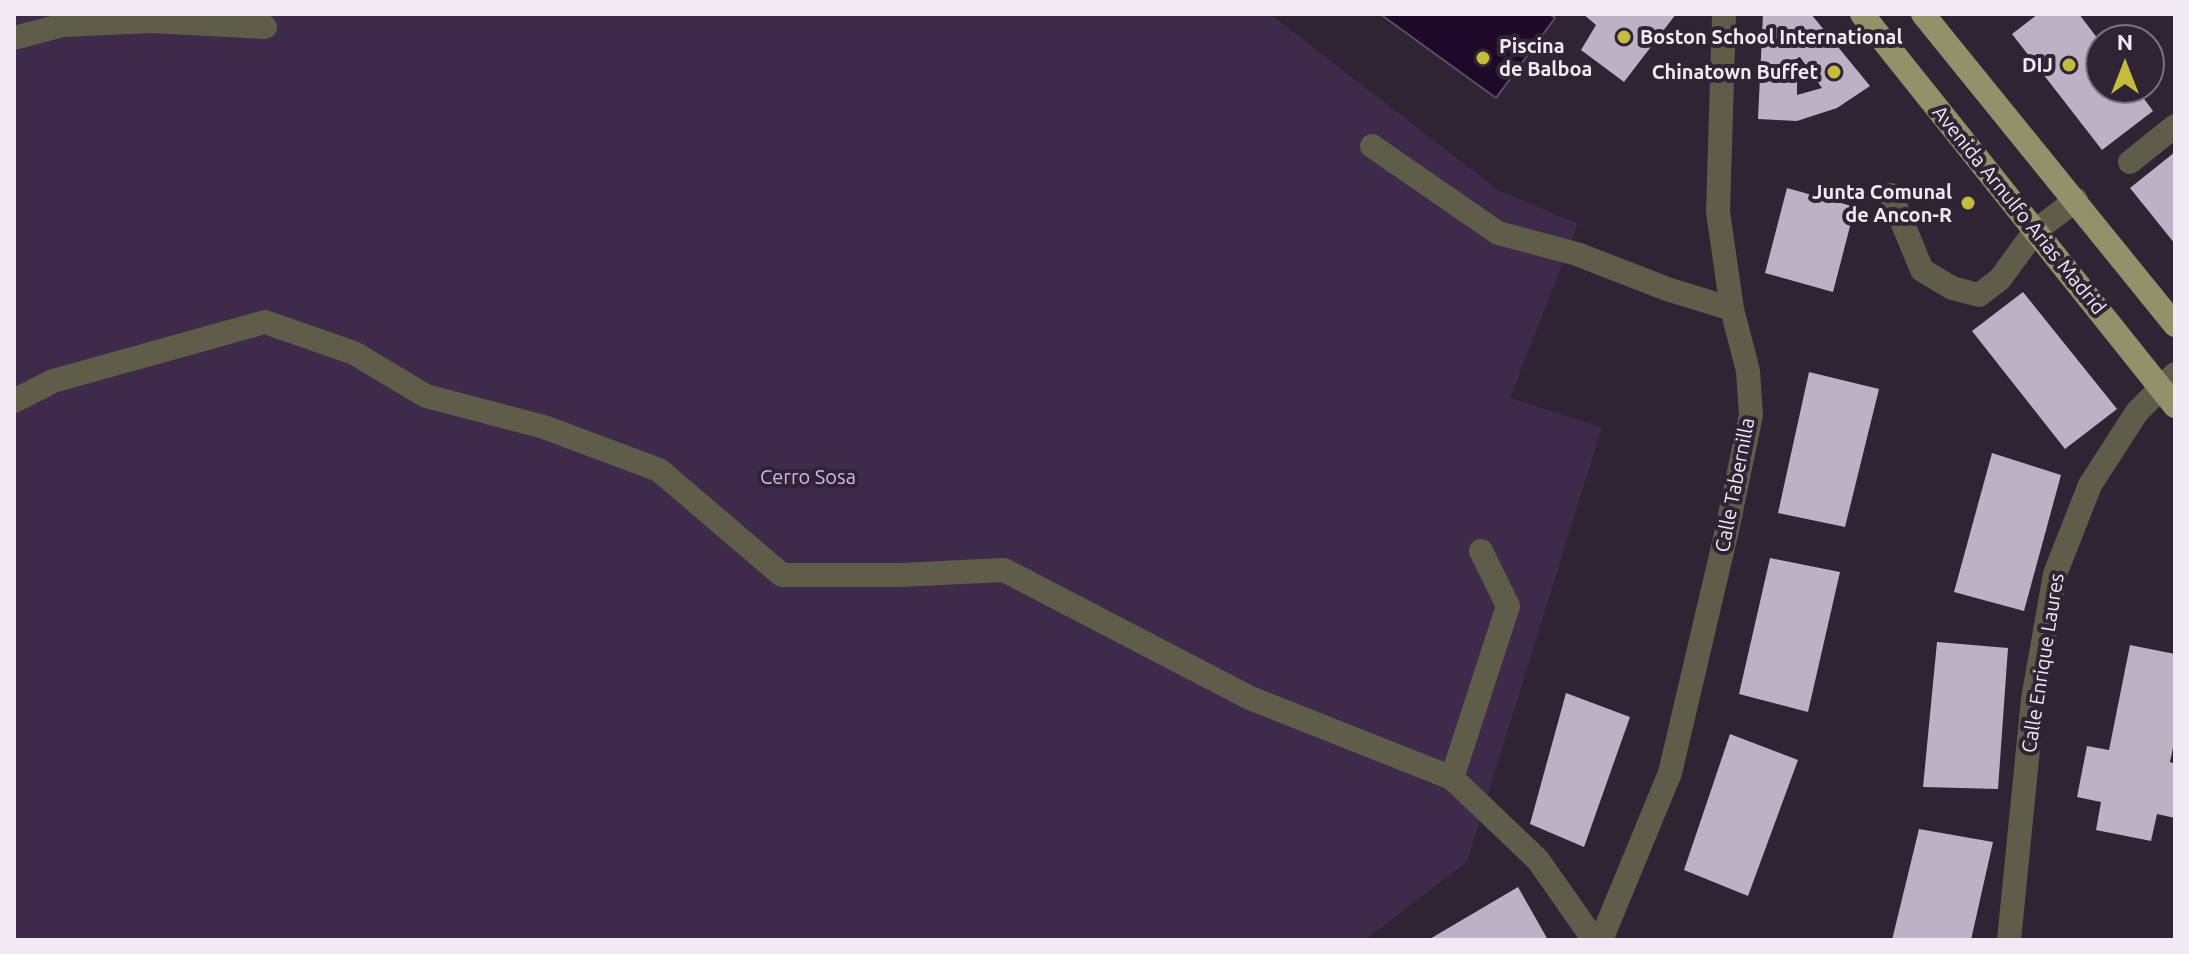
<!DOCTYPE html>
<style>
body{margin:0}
#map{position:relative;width:2189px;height:954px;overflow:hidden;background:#2e2434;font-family:Ubuntu,sans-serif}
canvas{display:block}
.frame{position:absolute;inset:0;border:16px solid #f1eaf5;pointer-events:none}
.north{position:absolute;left:2085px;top:24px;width:80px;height:80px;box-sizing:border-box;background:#2e2434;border:2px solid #7c7381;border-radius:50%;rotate:0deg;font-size:22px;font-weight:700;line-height:32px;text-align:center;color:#f1eaf5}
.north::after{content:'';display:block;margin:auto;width:28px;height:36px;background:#c5bc3d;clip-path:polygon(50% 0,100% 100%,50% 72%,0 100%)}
</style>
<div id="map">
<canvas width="2189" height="954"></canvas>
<div class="frame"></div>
<div class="north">N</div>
</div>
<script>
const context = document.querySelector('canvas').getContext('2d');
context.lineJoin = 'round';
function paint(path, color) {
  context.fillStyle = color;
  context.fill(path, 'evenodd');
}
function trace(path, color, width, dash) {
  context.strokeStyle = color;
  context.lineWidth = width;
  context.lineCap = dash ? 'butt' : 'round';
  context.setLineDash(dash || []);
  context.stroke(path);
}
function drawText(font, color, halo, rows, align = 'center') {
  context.font = font + ' Ubuntu,sans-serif';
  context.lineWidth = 8;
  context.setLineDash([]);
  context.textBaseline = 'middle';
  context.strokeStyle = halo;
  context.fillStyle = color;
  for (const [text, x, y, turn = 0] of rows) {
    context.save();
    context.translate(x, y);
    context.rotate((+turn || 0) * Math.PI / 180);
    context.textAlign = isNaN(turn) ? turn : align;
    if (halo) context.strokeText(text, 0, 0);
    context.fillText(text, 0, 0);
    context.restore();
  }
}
paint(new Path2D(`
 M14,14H1270L1498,190L1578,224L1510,398L1602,427L1467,862L1365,940H14Z`), '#3e2b4a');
const water = new Path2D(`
 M1380,14H1550L1555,18L1496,98Z`);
paint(water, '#1e0929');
trace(water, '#5d4c66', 2);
paint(new Path2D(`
 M1583,14H1676L1624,82L1581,50L1596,25Z
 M1763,14H1811L1870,86L1837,108L1797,121L1758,119ZM1800,57L1822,88L1797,95V58Z
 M2038,14H2079L2101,43V88H2136L2153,111L2102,150L2012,34Z
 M2175,152V244L2130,188Z
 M1787,188L1855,207L1833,292L1765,273Z
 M2023,292L2117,409L2065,449L1972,331Z
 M1809,372L1879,389L1845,527L1778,513Z
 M1992,453L2061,475L2024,611L1954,592Z
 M1770,558L1840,572L1808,712L1739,694Z
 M1937,642L2008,648L1998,789L1923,787Z
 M2130,645L2175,654V738L2170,762L2175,764V818L2157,814L2151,841L2096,830L2101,802L2077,797L2087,746L2109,750Z
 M1566,693L1630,717L1584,847L1530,824Z
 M1730,734L1798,760L1748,896L1684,870Z
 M1919,829L1993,842L1971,940H1892Z
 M1518,887L1548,940H1428Z`), '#bdb1c5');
trace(new Path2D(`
 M14,38L63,25L152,21L265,27
 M1372,146L1498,233L1577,254L1667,289L1732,309
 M2130,162L2175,126
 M1891,195L1922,270L1952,288L1979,295L2000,279L2035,231L2076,200
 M14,401L53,381L265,322L354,353L426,396L544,427L659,470L782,575H900L1004,570L1250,698L1452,778L1538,860L1594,940
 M1452,778L1508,606L1481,551
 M1601,940L1670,773L1727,530L1751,415L1748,371L1732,309L1718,212L1724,14
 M2009,940L2033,699L2055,574L2090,485L2137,412L2175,374`), '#5e5d4a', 24);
trace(new Path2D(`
 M1862,14L2175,406
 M1923,14L2175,325`), '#93916a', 24);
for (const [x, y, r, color] of [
 [1624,37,8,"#c5bc3d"],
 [1483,58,8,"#c5bc3d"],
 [2069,65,8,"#c5bc3d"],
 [1834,72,8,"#c5bc3d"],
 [1968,203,8,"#c5bc3d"]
]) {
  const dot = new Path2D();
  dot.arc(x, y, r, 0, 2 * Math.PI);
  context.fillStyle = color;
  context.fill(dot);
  trace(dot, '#2e2434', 3);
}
drawText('bold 20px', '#f1eaf5', '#2e2434', [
 ["Boston School International",1640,37,"left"],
 ["Piscina",1499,46,"left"],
 ["de Balboa",1499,69,"left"],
 ["DIJ",2053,65],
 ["Chinatown Buffet",1818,72],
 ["Junta Comunal",1952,192],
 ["de Ancon-R",1952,215]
], 'right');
drawText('20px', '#f1eaf5', '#2e2434', [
 ["Avenida Arnulfo Arias Madrid",2019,210,51],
 ["Calle Tabernilla",1735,485,-79],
 ["Calle Enrique Laures",2043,663,-81]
]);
drawText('20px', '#d8b2f1', '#2e2434', [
 ["Cerro Sosa",808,477]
]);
</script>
